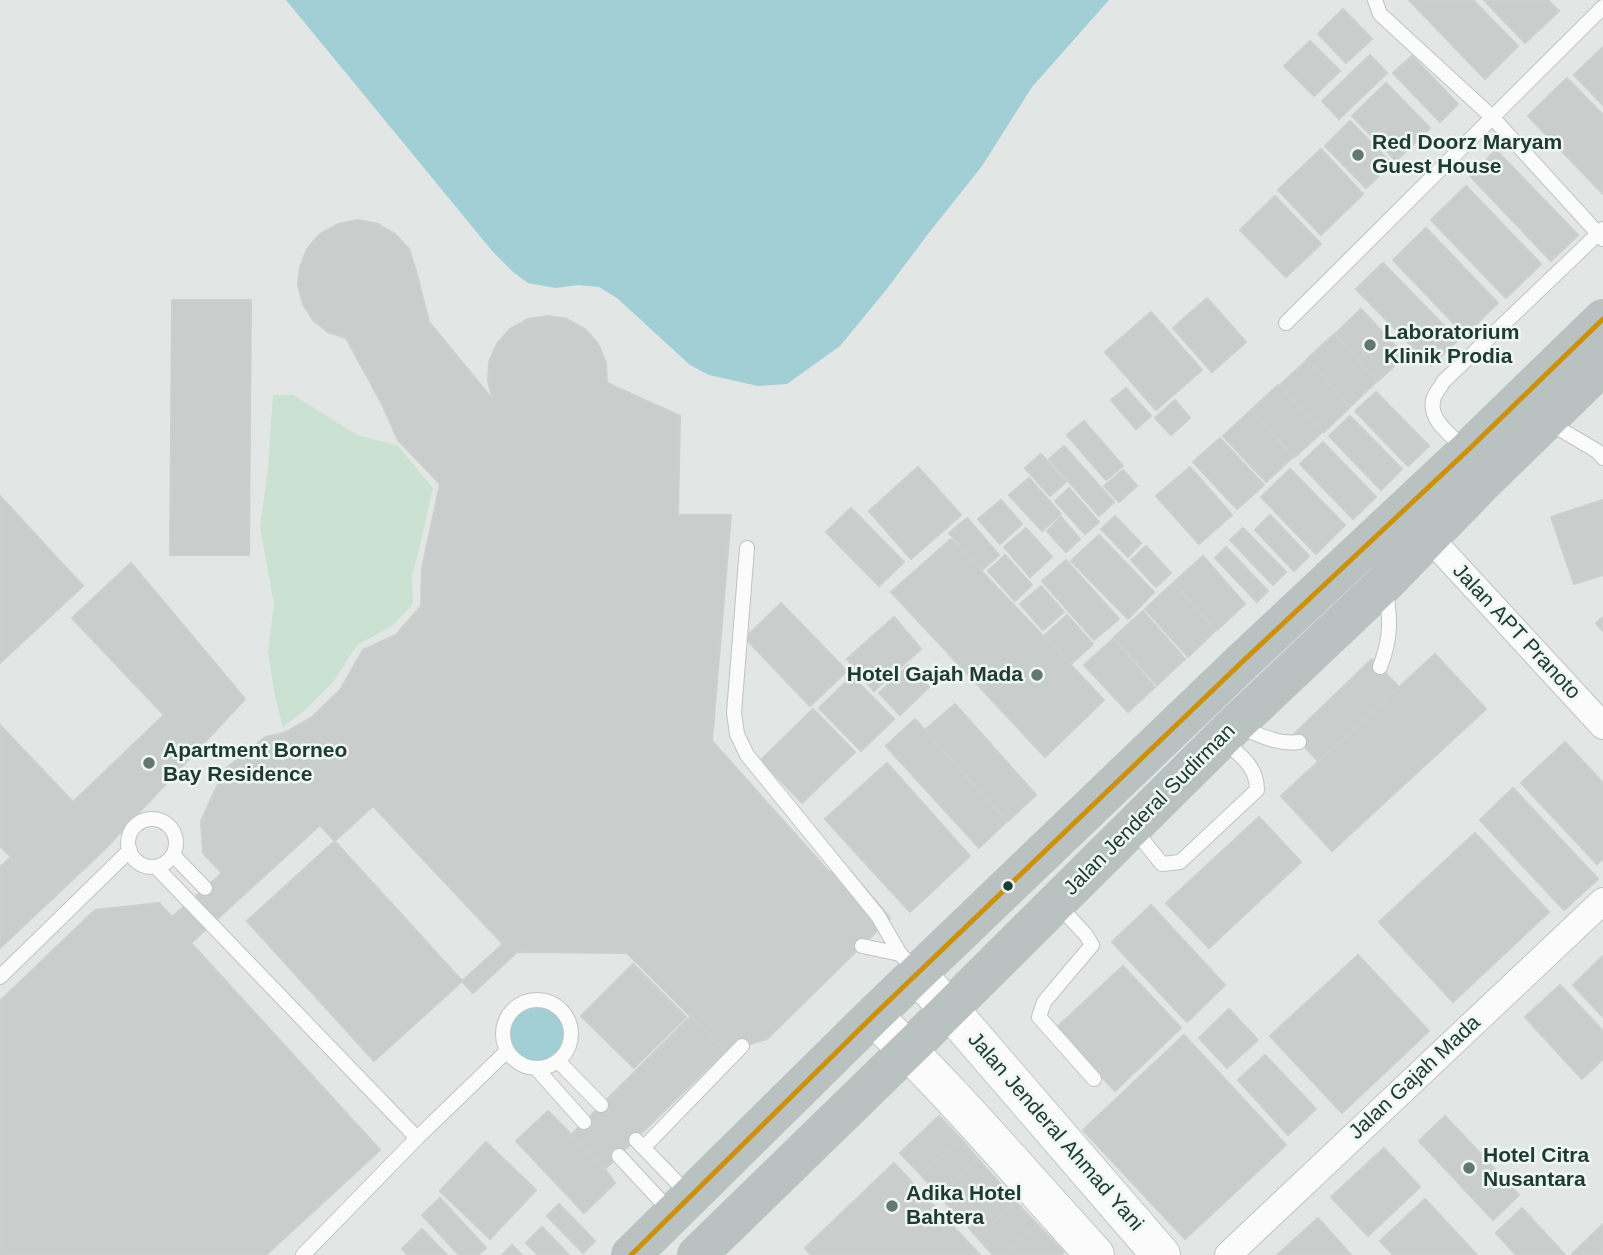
<!DOCTYPE html>
<style>
body{margin:0}
canvas{display:block;background:#e2e7e5}
</style>
<canvas width="1603" height="1255"></canvas>
<script>
const context = document.querySelector('canvas').getContext('2d');
context.lineJoin = 'round';
function paint(path, color) {
  context.fillStyle = color;
  context.fill(path, 'evenodd');
}
function trace(path, color, width, dash) {
  context.strokeStyle = color;
  context.lineWidth = width;
  context.lineCap = dash ? 'butt' : 'round';
  context.setLineDash(dash || []);
  context.stroke(path);
}
function drawText(font, color, halo, rows, align = 'center') {
  context.font = font + ' Helvetica,sans-serif';
  context.lineWidth = 5;
  context.setLineDash([]);
  context.textBaseline = 'middle';
  context.strokeStyle = halo;
  context.fillStyle = color;
  for (const [text, x, y, turn = 0] of rows) {
    context.save();
    context.translate(x, y);
    context.rotate((+turn || 0) * Math.PI / 180);
    context.textAlign = isNaN(turn) ? turn : align;
    if (halo) context.strokeText(text, 0, 0);
    context.fillText(text, 0, 0);
    context.restore();
  }
}
paint(new Path2D(`
 M273,395H293L357,435L398,446L433,488L419,550L412,575L413,604L392,626L357,645L334,681L305,710L283,727L275,696L268,652L274,603L260,528L268,467Z`), '#cbe1d2');
paint(new Path2D(`
 M286,0H1109L1032,87L982,166L928,234L886,290L840,346L787,384L758,386L709,375L690,365L617,298L599,287L578,285L556,288L528,283L513,272L493,252Z
 M508 1035a29 29 0 1 1 58 0a29 29 0 1 1-58 0Z`), '#a2ced6');
const building = new Path2D(`
 M1409,0H1473L1518,46L1485,79Z
 M1484,0H1548L1559,11L1525,43Z
 M1343,9L1372,39L1346,63L1318,34Z
 M1310,41L1340,71L1314,96L1284,66Z
 M1603,47V105L1574,75Z
 M1370,55L1387,73L1339,119L1322,101Z
 M1412,56L1458,104L1440,122L1393,73Z
 M1567,78L1603,115V194L1528,116Z
 M1386,83L1430,128L1396,161L1352,116Z
 M1350,121L1392,164L1366,188L1325,146Z
 M1321,149L1363,194L1321,235L1278,190Z
 M1496,150L1578,235L1551,261L1470,176Z
 M1466,186L1541,264L1506,298L1431,220Z
 M1275,196L1321,244L1286,277L1240,230Z
 M358,220L378,224L395,234L409,249L416,271L429,322L493,400L488,381L489,362L497,344L510,329L528,319L548,316L567,319L585,329L598,344L606,363L607,383L680,416L678,515H731L712,741L830,873L842,861L890,918L767,1039L725,1051L627,953L517,952L473,993L320,825L191,943L380,1150L266,1255H0V1001L95,910L159,903L172,917L222,873L203,853L201,821L225,769L265,737L284,733L312,717L340,690L363,650L396,635L421,606L422,568L440,484L398,440L382,404L346,338L328,332L313,320L303,304L298,285L300,267L307,249L320,234L338,224Z
 M1426,228L1498,303L1465,335L1393,260Z
 M1383,263L1458,340L1431,366L1356,289Z
 M1207,298L1246,342L1212,372L1173,328Z
 M172,300H251L249,555H170Z
 M1361,309L1405,356L1378,381L1335,334Z
 M1151,312L1202,370L1156,410L1105,352Z
 M1334,334L1377,381L1351,406L1307,359Z
 M1307,360L1350,407L1324,432L1280,385Z
 M1278,385L1322,432L1295,457L1251,410Z
 M1126,388L1151,416L1136,429L1111,400Z
 M1376,392L1429,446L1408,466L1355,411Z
 M1175,400L1190,418L1171,435L1155,418Z
 M1250,411L1293,457L1266,482L1223,436Z
 M1350,416L1402,469L1381,490L1329,436Z
 M1084,421L1123,466L1106,480L1067,435Z
 M1220,438L1264,485L1237,509L1193,462Z
 M1323,442L1376,497L1353,519L1300,464Z
 M1064,446L1114,502L1099,516L1049,459Z
 M1041,454L1066,482L1050,496L1025,468Z
 M918,467L961,515L911,559L869,511Z
 M1190,467L1232,515L1199,544L1156,496Z
 M1290,469L1345,525L1316,554L1261,497Z
 M1123,470L1137,486L1119,502L1104,486Z
 M1029,478L1061,514L1042,531L1009,495Z
 M1069,488L1099,522L1085,534L1055,501Z
 M0,496L83,586L0,663Z
 M1001,500L1022,524L1000,544L978,519Z
 M1603,500V575L1574,584L1551,517Z
 M851,508L904,562L879,586L826,532Z
 M1270,515L1309,556L1294,571L1255,530Z
 M1115,516L1141,543L1128,557L1101,529Z
 M1061,517L1080,539L1066,552L1047,531Z
 M967,518L999,555L982,570L949,533Z
 M1026,528L1052,557L1030,577L1004,547Z
 M1243,528L1286,572L1273,585L1230,540Z
 M1099,535L1154,592L1128,619L1071,561Z
 M951,539L1104,700L1045,757L891,592Z
 M1146,546L1171,573L1156,587L1131,560Z
 M1226,547L1268,591L1257,602L1215,558Z
 M1005,555L1032,585L1015,601L988,571Z
 M1203,556L1245,604L1217,630L1174,582Z
 M1066,560L1119,619L1094,640L1042,581Z
 M131,563L245,699L105,849L0,948V867L11,857L0,846V725L73,802L164,715L72,618Z
 M1173,583L1215,631L1188,657L1145,609Z
 M1041,586L1064,612L1043,630L1020,604Z
 M781,603L847,671L810,706L745,638Z
 M1143,611L1185,659L1157,685L1114,637Z
 M1067,615L1093,644L1071,664L1045,635Z
 M894,617L921,649L874,691L847,659Z
 M1603,617V631L1596,623Z
 M1113,639L1155,687L1128,712L1084,665Z
 M1435,654L1486,709L1332,851L1281,796Z
 M1372,659L1399,687L1319,762L1293,735Z
 M908,665L929,687L900,715L879,693Z
 M852,676L894,719L861,751L819,708Z
 M955,704L1036,795L1008,821L925,730Z
 M813,709L855,752L802,803L761,760Z
 M915,719L1006,822L979,848L886,746Z
 M1565,742L1603,783V859L1597,864L1521,783Z
 M887,763L970,856L910,912L825,819Z
 M1513,788L1598,879L1564,910L1480,820Z
 M373,806L503,944L374,1061L247,921Z
 M1259,817L1301,862L1209,948L1166,903Z
 M1475,833L1549,912L1453,1002L1379,922Z
 M1151,905L1225,985L1187,1022L1112,942Z
 M1358,955L1429,1031L1342,1113L1270,1036Z
 M1603,956V1017L1573,985Z
 M633,964L686,1017L634,1068L581,1016Z
 M1123,966L1181,1028L1115,1091L1056,1028Z
 M1560,985L1603,1031V1059L1582,1079L1525,1017Z
 M1229,1009L1258,1040L1227,1068L1199,1038Z
 M691,1016L725,1051L605,1169L571,1135Z
 M1184,1035L1286,1145L1185,1239L1083,1130Z
 M1265,1055L1316,1109L1288,1135L1238,1080Z
 M548,1111L605,1169L615,1183L584,1213L516,1141Z
 M939,1116L961,1139L921,1175L900,1153Z
 M1445,1116L1519,1195L1493,1220L1419,1141Z
 M961,1139L978,1159L940,1197L921,1175Z
 M486,1142L536,1190L490,1239L440,1191Z
 M1384,1148L1420,1187L1368,1236L1331,1197Z
 M978,1159L1002,1186L963,1221L940,1197Z
 M894,1163L980,1255H811L805,1248Z
 M1002,1186L1016,1202L977,1237L963,1221Z
 M440,1198L486,1248L478,1255H459L422,1215Z
 M1425,1199L1477,1255H1393L1380,1241Z
 M1016,1202L1037,1224L1004,1255H993L977,1237Z
 M559,1204L595,1241L583,1253L547,1216Z
 M1522,1208L1565,1255H1516L1496,1233Z
 M1318,1218L1351,1255H1277Z
 M1037,1224L1064,1252L1061,1255H1004Z
 M1603,1224V1255H1573L1572,1254Z
 M542,1227L569,1255H538L526,1243Z
 M422,1229L447,1255H408L402,1249Z
 M512,1245L522,1255H502Z`);
paint(building, '#c9cecc');
trace(building, '#cbd0ce', 2);
const lane = new Path2D(`
 M1375,0L1380,14L1492,117L1603,239
 M1286,323L1603,7
 M1548,422L1597,451L1603,458
 M1466,450C1452,436 1426,419 1434,397C1436,392 1441,387 1443,382L1603,229
 M747,548L734,713L737,734L747,755L878,916L900,954L917,971
 M1380,667C1392,636 1390,620 1386,588
 M1237,726C1258,734 1277,745 1299,742
 M128 843a24 24 0 1 1 48 0a24 24 0 1 1-48 0Z
 M1133,828L1162,864L1180,862L1257,790C1257,765 1239,755 1222,739
 M173,855L205,888
 M156,867L417,1138
 M1057,904L1086,935L1092,945L1044,1002L1039,1017L1094,1079
 M862,946L900,954
 M0,977L130,850
 M503 1034a34 34 0 1 1 68 0a34 34 0 1 1-68 0Z
 M558,1061L601,1105
 M536,1068L584,1122
 M636,1140L690,1196
 M642,1145L647,1144L742,1046
 M619,1156L672,1213
 M303,1255L417,1138L507,1051`);
const street = new Path2D(`
 M1429,537L1603,726
 M1228,1255L1603,901`);
const secondary = new Path2D(`
 M917,975L949,1009L1161,1255
 M873,1016C951,1091 1022,1175 1095,1255`);
const highway = new Path2D(`
 M631,1255L873,1016L1241,663L1467,451L1603,319
 M697,1255L920,1038L1235,725L1385,583L1480,485L1603,365`);
trace(lane, '#bfc4c2', 16);
trace(street, '#bfc4c2', 28);
trace(secondary, '#bec5c2', 40);
trace(highway, '#bbc4c1', 40);
trace(lane, '#fbfbfb', 14);
trace(street, '#fbfbfb', 26);
trace(secondary, '#fbfbfb', 38);
trace(highway, '#b9c2c0', 38);
trace(new Path2D(`
 M631,1255L873,1016L1241,663L1467,451L1603,319`), '#cc900a', 5);
for (const [x, y, r, color] of [
 [1358,155,7,"#647772"],
 [1370,345,7,"#647772"],
 [1037,675,7,"#647772"],
 [149,763,7,"#647772"],
 [1008,886,6,"#203a34"],
 [1469,1168,7,"#647772"],
 [892,1206,7,"#647772"]
]) {
  const dot = new Path2D();
  dot.arc(x, y, r, 0, 2 * Math.PI);
  context.fillStyle = color;
  context.fill(dot);
  trace(dot, '#eff7f3', 2.5);
}
drawText('bold 21px', '#203a34', '#eff7f3', [
 ["Red Doorz Maryam",1372,143],
 ["Guest House",1372,167],
 ["Laboratorium",1384,333],
 ["Klinik Prodia",1384,357],
 ["Hotel Gajah Mada",1023,675,"right"],
 ["Apartment Borneo",163,751],
 ["Bay Residence",163,775],
 ["Hotel Citra",1483,1156],
 ["Nusantara",1483,1180],
 ["Adika Hotel",906,1194],
 ["Bahtera",906,1218]
], 'left');
drawText('21px', '#203a34', '#eff7f3', [
 ["Jalan APT Pranoto",1516,632,47],
 ["Jalan Jenderal Sudirman",1150,810,-45],
 ["Jalan Gajah Mada",1415,1078,-43],
 ["Jalan Jenderal Ahmad Yani",1055,1132,49]
]);
</script>
